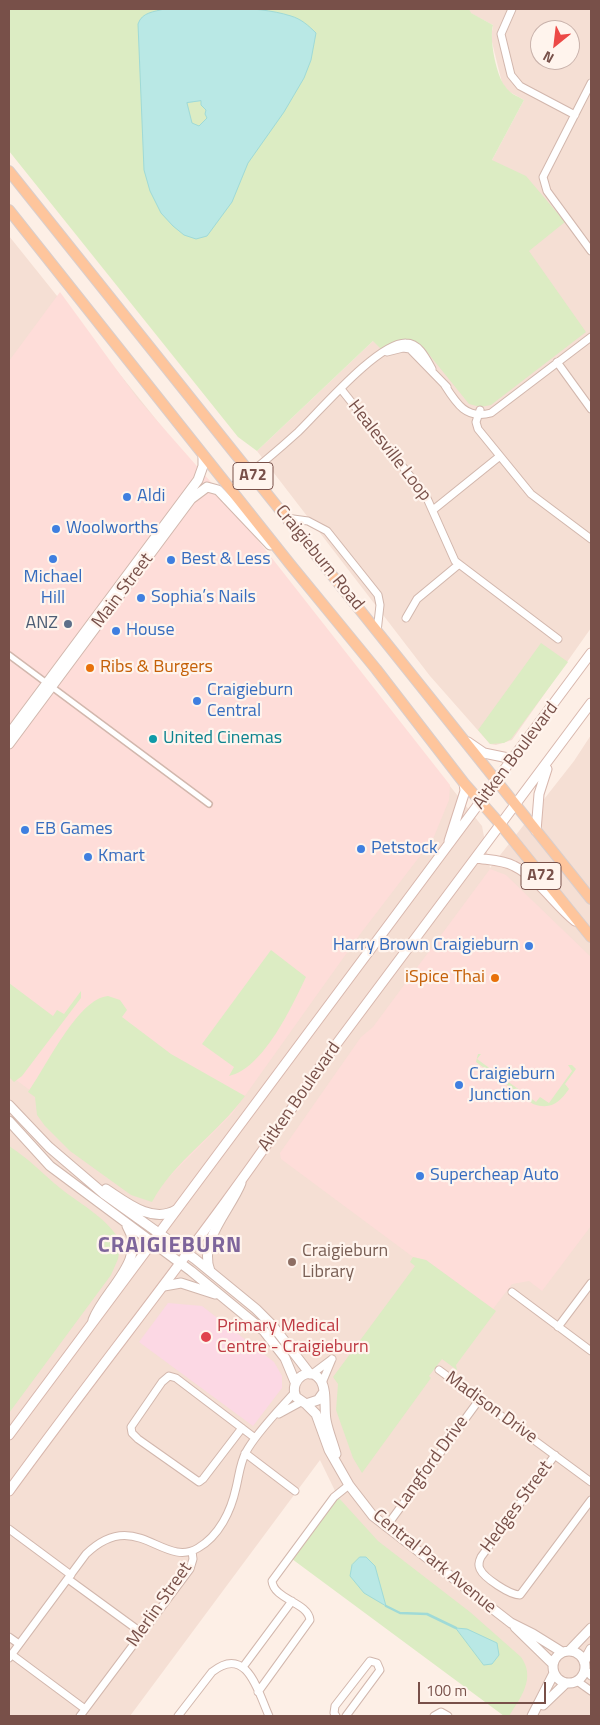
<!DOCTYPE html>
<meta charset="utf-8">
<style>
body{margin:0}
#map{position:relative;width:600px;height:1725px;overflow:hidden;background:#fdefe6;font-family:"Titillium Web",sans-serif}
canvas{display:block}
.frame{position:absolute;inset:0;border:10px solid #785049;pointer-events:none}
.north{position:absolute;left:530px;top:20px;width:50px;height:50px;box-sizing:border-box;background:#fff4ed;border:1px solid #c9b2ab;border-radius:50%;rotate:209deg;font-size:14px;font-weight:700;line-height:20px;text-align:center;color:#785049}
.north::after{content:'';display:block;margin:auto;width:18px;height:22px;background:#ec4946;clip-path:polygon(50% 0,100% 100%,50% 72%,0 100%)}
.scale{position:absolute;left:418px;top:1682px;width:128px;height:22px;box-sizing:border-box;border:2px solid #785049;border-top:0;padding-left:6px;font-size:15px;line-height:18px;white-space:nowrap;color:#785049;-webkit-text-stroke:4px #fff4ed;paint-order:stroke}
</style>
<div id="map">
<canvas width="600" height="1725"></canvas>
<div class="frame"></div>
<div class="north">N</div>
<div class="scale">100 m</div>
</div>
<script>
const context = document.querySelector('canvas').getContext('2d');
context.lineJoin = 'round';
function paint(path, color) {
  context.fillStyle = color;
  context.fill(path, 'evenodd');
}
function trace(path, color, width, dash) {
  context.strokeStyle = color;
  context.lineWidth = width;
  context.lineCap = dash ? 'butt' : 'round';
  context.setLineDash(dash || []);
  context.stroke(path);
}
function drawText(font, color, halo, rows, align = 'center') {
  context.font = font + ' "Titillium Web",sans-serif';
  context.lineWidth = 4.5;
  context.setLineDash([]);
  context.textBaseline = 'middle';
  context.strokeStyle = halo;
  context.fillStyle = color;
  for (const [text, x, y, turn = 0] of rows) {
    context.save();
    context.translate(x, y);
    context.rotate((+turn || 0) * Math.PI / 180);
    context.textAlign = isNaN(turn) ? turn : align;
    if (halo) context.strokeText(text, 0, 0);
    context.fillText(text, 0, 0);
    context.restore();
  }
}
paint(new Path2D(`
 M469,9H591V628L512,740L496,745L490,744L430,676L257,451L373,341L492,160L524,100L508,91L502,83L491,38L493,25L470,13ZM540,30H570V60H540Z
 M9,236L482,826L490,868L574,761L591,735V1716H504L338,1497L320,1460L130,1716H9Z`), '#f5dfd4');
paint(new Path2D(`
 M60,292L138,399L224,497L450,785L449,800L433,839L361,933L232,1114L161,1185L9,1075V361Z
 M490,869L506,875L591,957V1226L542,1291L529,1281L512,1284L493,1309L426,1260L413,1257L281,1159L280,1153L361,1037L373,1027Z`), '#feddd9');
paint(new Path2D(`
 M168,1303L202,1306L274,1362L282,1376V1388L253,1426L139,1342Z`), '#fcd8e4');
paint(new Path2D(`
 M9,9H469L471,13L493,25C489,38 496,75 505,86C509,93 517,96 524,100L492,160L526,176L565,222L529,251L586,332L491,405L480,407L469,404L427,352L415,342L405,339L381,349L373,341L257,451L238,437L9,151Z
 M541,643L568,662L511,739L504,743L490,744L478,730Z
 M271,950L306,977C292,1006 264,1068 229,1076L234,1067L202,1044Z
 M9,983L53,1016L57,1010L64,1014L81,991V998L22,1076L14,1082L9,1077Z
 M108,996L120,1000L127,1010L122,1017L171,1054L245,1096C217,1134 174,1161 152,1202L131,1195L70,1151L45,1126L37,1115L35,1097L28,1092C45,1069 78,998 108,996Z
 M478,1054H481L477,1059L536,1102L540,1097L549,1103L572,1071L568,1065H572L576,1069L565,1084L569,1089C559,1103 551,1110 533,1104L476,1062Z
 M9,1146C28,1158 43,1174 60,1188C84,1207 105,1216 121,1242L118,1259L111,1275L9,1413Z
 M413,1257L426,1260L496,1311L456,1365L457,1370L442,1359L429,1376L431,1378L362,1473L353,1458L336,1410L338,1384L333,1377L415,1266L410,1262Z
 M338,1497L378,1541L470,1612L521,1657C536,1678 521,1697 509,1716H504L292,1559Z`), '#dcecc3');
const water = new Path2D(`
 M164,9C204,9 253,4 291,16C301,19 308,25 316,33L311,60L304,78L284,112L248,163L232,202L207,236L196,239L184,235L173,226L161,213L150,191L144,170L138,24C142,12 154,12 164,9ZM201,101V105L206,110L205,114L207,118L199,126L192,123L187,103Z
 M360,1557H366L375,1566L386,1606L364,1593L350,1576L352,1565Z
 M456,1628L467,1629L497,1643L499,1655L492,1664L484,1665Z`);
paint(water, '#b9e8e5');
trace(water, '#9fdad7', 1);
trace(new Path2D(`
 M386,1606L400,1613L427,1614L456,1628`), '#9fdad7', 2.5);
const pedestrian = new Path2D(`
 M9,655L209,804`);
const minor = new Path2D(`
 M512,9L501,34L511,75L520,86L575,115
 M591,83L543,177L547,191L591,251
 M387,352L403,348L410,349L447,387
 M557,362L591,409
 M444,384C456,403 466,420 491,413L591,337
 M341,389L426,496L455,561L558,639
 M480,410L476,422L478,429L531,494L591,539
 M230,489C253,471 276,452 298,432C319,412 378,342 406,343C419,343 426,358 432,369
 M433,510L500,456
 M286,518L308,521L327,531L378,595L380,605L377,632
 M406,618L417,599L458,565
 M512,1292L591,1351
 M558,1327L591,1283
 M439,1370L591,1482
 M312,1374L332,1359
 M322,1383L332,1359
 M279,1414L301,1402
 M242,1428L203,1479L199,1482L138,1439L132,1433L131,1427L162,1382L169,1376L176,1378L255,1438
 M245,1453L295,1491
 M555,1455L481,1557C479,1561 478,1565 480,1569C484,1578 510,1595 520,1595L591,1500
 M386,1527L479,1400
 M9,1529L71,1575
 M68,1579L142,1633
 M9,1637L19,1644
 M11,1654L85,1709
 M9,1658L86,1554C136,1506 163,1569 198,1548C219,1536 231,1511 236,1488C239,1476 240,1463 246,1452C256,1433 279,1410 294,1393
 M243,1667L292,1601
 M585,1669L591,1676
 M577,1681L591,1691
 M258,1692L310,1620C308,1602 274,1600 272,1581L334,1497L349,1485
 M80,1716L190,1569L193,1559L192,1551
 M178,1716L212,1672C247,1644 258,1692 269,1716
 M336,1716L334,1713L335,1706L370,1661L377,1663L380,1670L346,1716
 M434,1716L441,1712L448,1716`);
const tertiary = new Path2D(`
 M9,734L198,480L203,466V455
 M9,744L191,499L207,487L218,490L270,545
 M9,1105L49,1147L104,1194L195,1259L256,1309L273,1326L310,1374
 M9,1121L50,1166L191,1271L264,1331L285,1358L295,1382
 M106,1189C126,1202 152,1224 176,1210
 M210,1271C198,1241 231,1209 241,1183
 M164,1286L181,1283L215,1294
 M93,1320C105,1289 148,1260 127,1226
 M323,1393L318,1400L306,1404L296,1397C288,1379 311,1364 321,1381C327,1391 324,1409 326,1420C328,1431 333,1443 336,1454
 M306,1404L316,1414L329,1450L349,1485L373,1516L511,1623L533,1634L562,1652
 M515,1627L553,1664
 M553 1667a16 16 0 1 1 32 0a16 16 0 1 1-32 0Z
 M569,1651L591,1628
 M584,1662L591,1649
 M543,1705L566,1683
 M532,1716L554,1673`);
const secondary = new Path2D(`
 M468,742L484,753L513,759
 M536,831L539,794L547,769
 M449,841L465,791L464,783
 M476,858C488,860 503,860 514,866C538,878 554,904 575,921
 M9,1435L591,653
 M9,1491C113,1348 226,1210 323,1062L591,703`);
const primary = new Path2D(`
 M9,171L591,899
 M9,210L290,564L376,669L464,783L501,825L591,937`);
trace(pedestrian, '#d2b7ad', 8);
trace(minor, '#d2b7ad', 9);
trace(tertiary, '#d2b7ad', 11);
trace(secondary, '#d8b7ad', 11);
trace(primary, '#d9cecc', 12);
trace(pedestrian, '#fff', 5);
trace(minor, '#fff', 7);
trace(tertiary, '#fff', 9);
trace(secondary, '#fff', 9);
trace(primary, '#fec59c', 10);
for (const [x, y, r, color] of [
 [127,497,5,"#3f7fe0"],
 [56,529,5,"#3f7fe0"],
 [53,559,5,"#3f7fe0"],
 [171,560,5,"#3f7fe0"],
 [141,598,5,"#3f7fe0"],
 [68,624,5,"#5c6f8a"],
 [116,631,5,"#3f7fe0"],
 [90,668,5,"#e8710a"],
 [197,701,5,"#3f7fe0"],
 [153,739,5,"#0f9aa8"],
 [25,830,5,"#3f7fe0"],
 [361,849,5,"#3f7fe0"],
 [88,857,5,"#3f7fe0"],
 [529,946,5,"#3f7fe0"],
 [495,978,5,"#e8710a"],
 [459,1085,5,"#3f7fe0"],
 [420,1176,5,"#3f7fe0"],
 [292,1262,5,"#8d6e63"],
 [206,1337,6,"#e0444e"]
]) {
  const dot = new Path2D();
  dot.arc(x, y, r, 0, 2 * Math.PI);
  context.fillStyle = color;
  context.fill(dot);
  trace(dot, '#fff4ed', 2);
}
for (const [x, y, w] of [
 [253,476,40],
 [541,876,40]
]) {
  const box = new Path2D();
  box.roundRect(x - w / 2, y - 13.5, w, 27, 4);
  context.fillStyle = '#fff4ed';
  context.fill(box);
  trace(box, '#785049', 1);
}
drawText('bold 16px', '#785049', null, [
 ["A72",253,476],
 ["A72",541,876]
]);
drawText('18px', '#785049', '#fff4ed', [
 ["Healesville Loop",389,451,52],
 ["Craigieburn Road",319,558,51],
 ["Main Street",123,591,-53],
 ["Aitken Boulevard",516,756,-53],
 ["Aitken Boulevard",300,1097,-55],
 ["Madison Drive",491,1408,36],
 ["Langford Drive",432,1463,-54],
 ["Hedges Street",517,1507,-54],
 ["Central Park Avenue",434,1562,39],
 ["Merlin Street",160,1605,-55]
]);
drawText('18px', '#366cbe', '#fff4ed', [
 ["Aldi",137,497],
 ["Woolworths",66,529],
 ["Best & Less",181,560],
 ["Michael",53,578,"center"],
 ["Hill",53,599,"center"],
 ["Sophia’s Nails",151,598],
 ["House",126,631],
 ["Craigieburn",207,691],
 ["Central",207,712],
 ["EB Games",35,830],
 ["Petstock",371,849],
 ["Kmart",98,857],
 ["Harry Brown Craigieburn",519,946,"right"],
 ["Craigieburn",469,1075],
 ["Junction",469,1096],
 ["Supercheap Auto",430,1176]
], 'left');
drawText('18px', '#4e5e75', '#fff4ed', [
 ["ANZ",58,624]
], 'right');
drawText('18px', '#c56008', '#fff4ed', [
 ["Ribs & Burgers",100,668],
 ["iSpice Thai",485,978,"right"]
], 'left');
drawText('18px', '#0d838f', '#fff4ed', [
 ["United Cinemas",163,739]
], 'left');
drawText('18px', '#785e54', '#fff4ed', [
 ["Craigieburn",302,1252],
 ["Library",302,1273]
], 'left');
drawText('18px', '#be3a42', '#fff4ed', [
 ["Primary Medical",217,1327],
 ["Centre - Craigieburn",217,1348]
], 'left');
context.letterSpacing = '1px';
drawText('bold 22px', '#7e659b', '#fff4ed', [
 ["CRAIGIEBURN",170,1247]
]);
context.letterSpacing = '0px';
</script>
